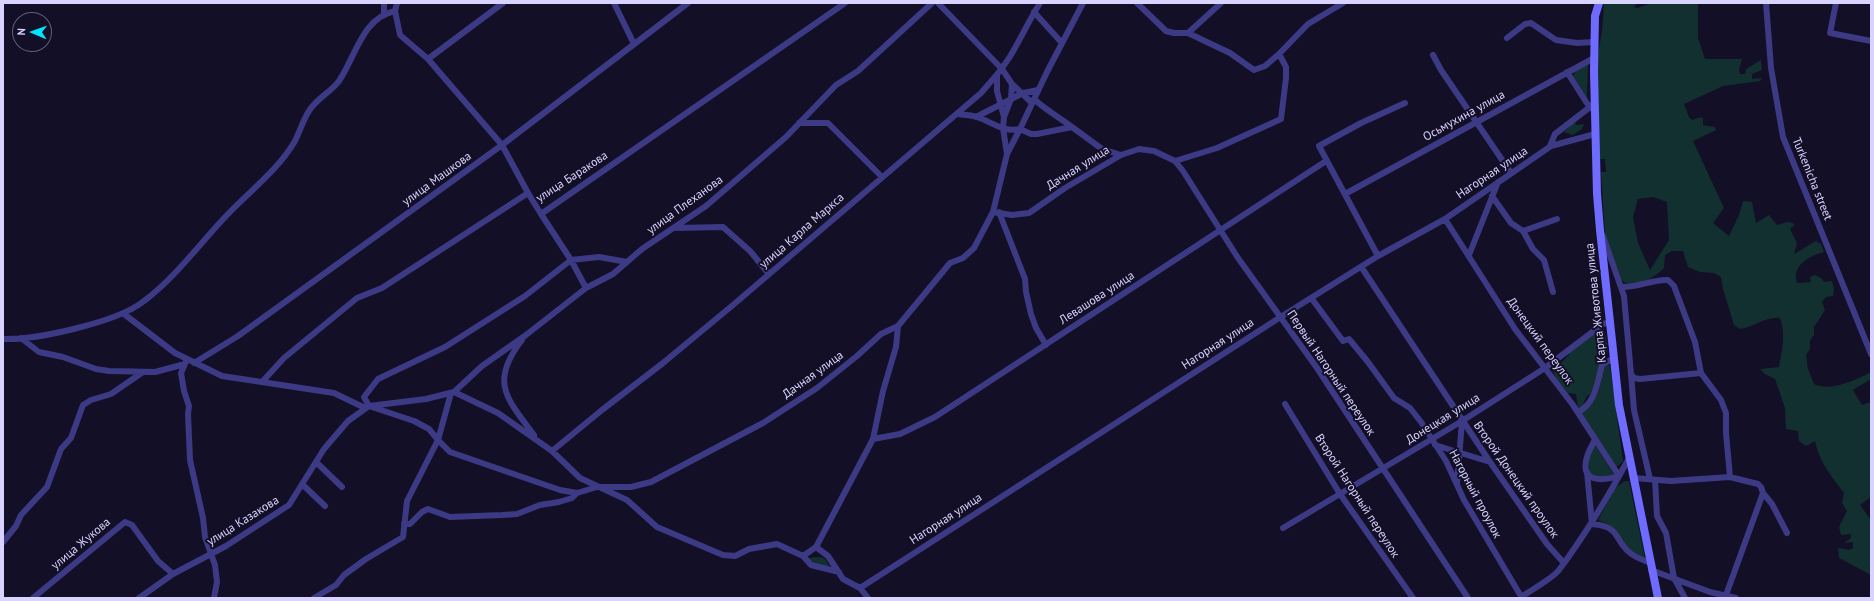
<!DOCTYPE html>
<meta charset="utf-8">
<style>
body{margin:0}
#map{position:relative;width:1874px;height:601px;overflow:hidden;background:#130f26;font-family:"PT Sans",sans-serif}
canvas{display:block}
.frame{position:absolute;inset:0;border:4px solid #d9d4ff;pointer-events:none}
.north{position:absolute;left:12px;top:12px;width:40px;height:40px;box-sizing:border-box;background:#130f26;border:1px solid #625e7d;border-radius:50%;rotate:272deg;font-size:11px;font-weight:700;line-height:16px;text-align:center;color:#d9d4ff}
.north::after{content:'';display:block;margin:auto;width:14px;height:18px;background:#00e5ff;clip-path:polygon(50% 0,100% 100%,50% 72%,0 100%)}
</style>
<div id="map">
<canvas width="1874" height="601"></canvas>
<div class="frame"></div>
<div class="north">N</div>
</div>
<script>
const context = document.querySelector('canvas').getContext('2d');
context.lineJoin = 'round';
function paint(path, color) {
  context.fillStyle = color;
  context.fill(path, 'evenodd');
}
function trace(path, color, width, dash) {
  context.strokeStyle = color;
  context.lineWidth = width;
  context.lineCap = dash ? 'butt' : 'round';
  context.setLineDash(dash || []);
  context.stroke(path);
}
function drawText(font, color, halo, rows, align = 'center') {
  context.font = font + ' "PT Sans",sans-serif';
  context.lineWidth = 4;
  context.setLineDash([]);
  context.textBaseline = 'middle';
  context.strokeStyle = halo;
  context.fillStyle = color;
  for (const [text, x, y, turn = 0] of rows) {
    context.save();
    context.translate(x, y);
    context.rotate((+turn || 0) * Math.PI / 180);
    context.textAlign = isNaN(turn) ? turn : align;
    if (halo) context.strokeText(text, 0, 0);
    context.fillText(text, 0, 0);
    context.restore();
  }
}
paint(new Path2D(`
 M1604,3H1638L1634,7L1637,8L1651,3H1698V38L1705,59H1742L1739,70L1740,74H1745L1746,69L1761,60L1762,70L1752,74V79L1762,78L1760,81L1723,86L1684,104L1689,117L1692,120L1701,117L1703,118V125L1715,127L1716,130L1693,141L1724,208L1713,223L1729,236L1739,215L1743,201L1752,202L1756,223L1769,215L1777,225L1787,222L1793,223L1794,226L1790,229L1797,243L1794,254L1816,241L1821,244L1824,252C1810,256 1791,265 1797,283L1811,282L1810,277L1815,275L1821,278L1824,282L1832,281L1834,289L1833,296L1826,297L1822,302L1825,310L1814,327V335L1810,340V349L1806,355L1808,369L1814,384C1831,392 1856,380 1871,372V379L1853,390L1862,405L1871,402V497L1860,505L1871,520V575L1839,558L1838,548L1849,550L1853,548V542L1844,543L1851,538V534L1841,535L1839,527L1847,511L1842,503L1844,493C1832,477 1819,462 1815,441L1806,446L1799,441L1798,431L1786,429L1785,408L1775,379L1765,374L1760,369L1779,367C1782,350 1786,335 1780,318C1766,316 1754,327 1740,329L1734,325L1723,289L1721,277L1714,273L1700,272L1688,267L1683,251H1672L1665,255L1664,268C1654,278 1631,292 1621,279L1605,234L1601,172H1606L1605,159H1600L1597,60L1602,31ZM1653,197L1667,202L1669,240L1650,270L1638,243L1633,217L1638,199Z
 M1588,63L1587,98L1573,76L1576,70Z
 M1574,122L1577,125L1583,124L1584,125L1582,129L1573,135L1564,132Z
 M1604,329L1608,350L1601,361L1592,394L1587,396L1581,408L1578,407L1576,394L1568,393L1556,379L1553,371L1569,355V352L1596,332Z
 M1605,365L1610,366L1623,461L1618,466H1614L1581,413C1591,409 1597,396 1600,386C1603,379 1599,374 1605,365Z
 M1595,445L1614,475L1603,478L1591,474C1586,464 1589,454 1595,445Z
 M1625,481H1629L1645,558C1640,556 1634,554 1631,550C1617,537 1618,526 1598,520L1616,487Z
 M820,557L824,558L832,570L813,564L807,558Z`), '#12302f');
trace(new Path2D(`
 M384,3V13
 M397,3L395,11L400,35L428,59L502,145L528,193
 M614,3L634,44
 M938,3L1002,69L1012,84L1011,99L1004,117L1003,128L1007,154L993,212
 M1083,3L1047,72L1020,129L1031,134H1037L1072,127L1102,149L1121,155
 M1137,3L1166,31L1174,33H1188L1221,3
 M1766,3L1771,68L1783,137L1871,354
 M1836,3L1830,33L1871,41
 M1034,12L1062,43
 M1507,38L1525,24L1531,23L1556,40L1577,43L1594,42
 M1279,54L1308,24L1343,3
 M1433,55L1441,70L1511,173
 M428,59L503,3
 M1567,72L1590,108
 M997,75V91L1004,117
 M1012,84L1032,103
 M1034,99C1047,111 1059,117 1072,127
 M958,114C964,115 971,115 977,117C992,122 1004,133 1020,129
 M976,117L1023,93L1038,90
 M799,123H828L882,177
 M1550,146L1555,134L1594,104
 M1007,154L1020,129
 M1175,161L1217,148L1281,119L1286,78V67L1279,54L1265,66L1254,70L1230,53L1188,33
 M1345,194L1594,58
 M1492,196L1511,223L1523,231L1533,249L1544,260L1553,292
 M999,212L1025,279L1026,292L1031,314L1036,328L1046,345
 M541,214L571,260L586,288
 M1445,219L1515,329L1573,405L1619,476C1603,481 1579,483 1587,457C1588,451 1593,445 1595,439
 M676,228L723,227L750,251L769,274
 M1523,231L1557,219
 M1603,236L1624,296L1631,374L1634,378L1640,379L1701,373
 M1469,255L1498,182
 M1378,256L1319,146L1361,123L1405,103
 M1362,268L1490,462L1547,544L1563,562
 M1621,287C1637,288 1653,279 1668,280L1674,286L1695,342L1701,373L1721,400L1726,413V433L1730,477
 M1312,299L1343,341L1349,339L1368,362L1394,398L1410,408L1421,422L1446,461L1464,500L1522,598
 M124,314L175,353L222,376L334,393L365,408
 M21,338L39,352L63,357L96,369L109,371L155,372L185,364
 M3,339C37,340 118,322 144,301C176,277 200,243 228,214C251,190 278,170 295,141C300,131 303,120 309,111C316,99 331,92 339,81C356,56 362,18 395,11
 M522,340C489,382 507,399 534,435
 M187,359L181,373L184,391L189,406L188,414L190,460L203,518L205,537L215,565L217,582L214,598
 M194,363L238,336L502,145L688,3
 M1631,374L1634,410L1650,479
 M262,382L284,358L357,298L382,288L528,193L541,214L845,3
 M454,392L482,366L526,335L586,288L613,274L642,249L706,206L786,137L836,85L858,71L932,3
 M451,393L438,440L450,452L560,490L577,493L597,487H631L651,482L763,423L817,388L857,356L881,334L898,326L950,263L963,258L974,248L993,212L1012,215L1029,213L1065,188L1121,155L1139,149L1154,151L1175,161L1183,171L1238,258L1317,368L1468,598
 M1285,404L1340,494L1413,598
 M1578,412C1596,403 1597,383 1602,365L1614,358
 M873,439L900,434L935,417L1326,161
 M1435,445L1490,462
 M552,451L602,410L663,363L733,305L981,93C994,78 1007,64 1016,46C1024,32 1031,17 1040,3
 M316,462L342,487
 M1587,472L1592,524C1622,527 1612,538 1630,553C1636,558 1644,560 1650,563
 M1634,478L1671,481L1730,477L1758,484L1761,487L1763,493L1726,595
 M1655,480L1657,516L1666,533L1674,578L1685,598
 M302,484L325,506
 M1457,484L1462,421
 M1763,493L1772,504L1787,533
 M404,524H410L422,512L428,509L450,517L502,515L517,514L540,505L559,502L572,498L577,493
 M1283,528L1462,421L1545,368L1603,324L1610,322
 M3,542L16,526L21,515L47,487L61,449L71,438L83,405L91,400L111,394L143,372
 M816,547L828,556L843,579L860,588L868,598
 M803,556L816,547L873,439L883,391L896,347L898,326
 M1651,570L1710,592L1736,598
 M860,588L1279,318L1378,256L1445,219L1551,146L1595,134
 M1521,597C1530,591 1553,578 1559,570C1585,535 1608,497 1629,458
 M33,598L125,522L132,525L158,561L173,574
 M139,598L173,574L226,546L289,505L324,449L348,421L369,406L426,399L454,392L498,413L552,451L580,478L627,500L657,527L723,555L735,556L749,549L777,544L803,556L811,565L839,572
 M314,598L336,585L344,575L366,559L403,537L407,501L438,440L429,429L414,421L369,406L364,397L378,379L445,347L525,296L571,260L599,257L627,262`), '#3d3a85', 6);
trace(new Path2D(`
 M1599,3L1595,16L1594,72L1597,194L1600,230L1619,405L1658,598`), '#6f6bff', 8);
drawText('12px', '#d9d4ff', '#130f26', [
 ["Осьмухина улица",1464,116,-29],
 ["Дачная улица",1078,168,-32],
 ["Нагорная улица",1492,173,-34],
 ["улица Баракова",572,177,-33],
 ["улица Машкова",437,179,-36],
 ["Turkenicha street",1812,179,68],
 ["улица Плеханова",685,205,-36],
 ["улица Карла Маркса",802,231,-41],
 ["Левашова улица",1097,298,-33],
 ["Карпа Животова улица",1596,303,-96],
 ["Донецкий переулок",1540,341,54],
 ["Нагорная улица",1218,344,-33],
 ["Первый Нагорный переулок",1331,373,56],
 ["Дачная улица",813,375,-36],
 ["Донецкая улица",1443,419,-32],
 ["Второй Донецкий проулок",1516,480,55],
 ["Нагорный проулок",1475,494,62],
 ["Второй Нагорный переулок",1357,496,57],
 ["Нагорная улица",946,519,-33],
 ["улица Казакова",243,521,-32],
 ["улица Жукова",81,544,-40]
]);
</script>
